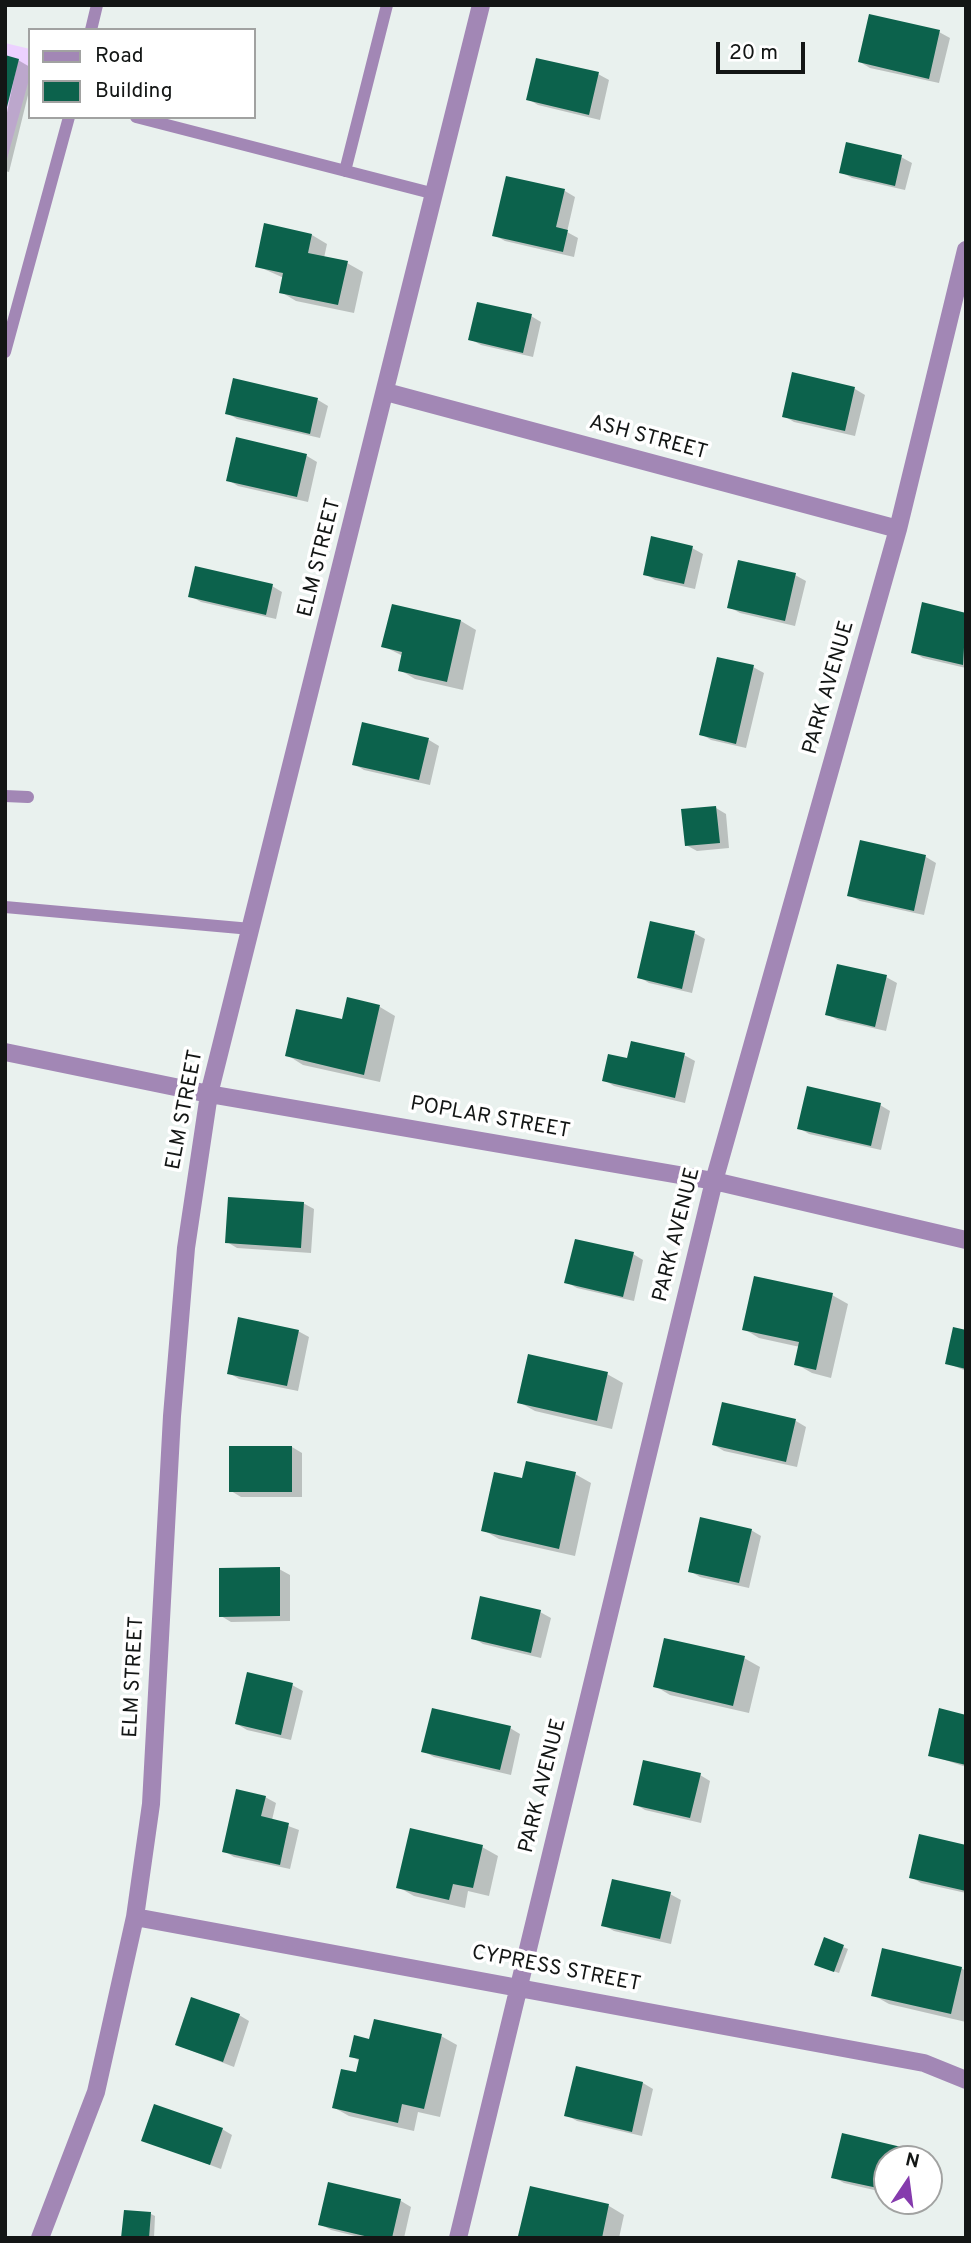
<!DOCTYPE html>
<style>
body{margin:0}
#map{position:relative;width:971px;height:2243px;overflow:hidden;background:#e9f1ee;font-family:Overpass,sans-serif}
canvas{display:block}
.frame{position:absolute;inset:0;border:7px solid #131615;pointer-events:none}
.legend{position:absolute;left:28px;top:28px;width:228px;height:91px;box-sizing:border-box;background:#fff;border:2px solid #a1a2a1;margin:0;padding:9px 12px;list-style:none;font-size:21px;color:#131615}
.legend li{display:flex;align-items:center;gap:14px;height:35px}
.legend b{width:35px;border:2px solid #a1a2a1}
.north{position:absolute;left:873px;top:2145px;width:70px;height:70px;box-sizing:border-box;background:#fff;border:2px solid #a1a2a1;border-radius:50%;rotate:13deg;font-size:19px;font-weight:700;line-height:28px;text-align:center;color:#131615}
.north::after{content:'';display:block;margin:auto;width:24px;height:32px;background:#853bad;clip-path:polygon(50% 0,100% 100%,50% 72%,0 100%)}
.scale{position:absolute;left:716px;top:42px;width:89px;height:32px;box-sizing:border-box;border:4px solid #131615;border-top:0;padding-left:9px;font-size:21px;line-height:24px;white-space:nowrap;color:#131615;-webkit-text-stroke:5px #fff;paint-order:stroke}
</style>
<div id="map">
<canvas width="971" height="2243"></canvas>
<div class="frame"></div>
<ul class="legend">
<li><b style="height:9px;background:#a287b5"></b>Road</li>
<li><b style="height:19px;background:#0c624c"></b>Building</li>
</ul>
<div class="north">N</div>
<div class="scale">20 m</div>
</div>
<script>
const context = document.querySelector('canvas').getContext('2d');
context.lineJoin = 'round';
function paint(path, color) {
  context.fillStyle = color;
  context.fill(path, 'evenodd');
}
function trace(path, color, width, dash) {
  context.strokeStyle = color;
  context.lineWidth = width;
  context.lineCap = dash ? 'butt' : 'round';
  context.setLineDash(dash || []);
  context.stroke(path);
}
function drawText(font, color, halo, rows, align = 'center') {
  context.font = font + ' Overpass,sans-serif';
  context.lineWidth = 7;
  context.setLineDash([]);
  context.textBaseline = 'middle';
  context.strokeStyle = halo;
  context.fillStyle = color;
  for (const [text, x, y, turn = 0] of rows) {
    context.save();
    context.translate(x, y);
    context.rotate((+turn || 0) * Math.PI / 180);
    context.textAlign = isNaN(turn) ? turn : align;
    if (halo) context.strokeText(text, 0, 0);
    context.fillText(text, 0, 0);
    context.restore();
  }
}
paint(new Path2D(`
 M5,43L30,49V76L5,166Z`), '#ecd1ff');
paint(new Path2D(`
 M939,32L950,38L939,83L870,68L860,62Z
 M18,60L30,67V87L9,172L5,171V122Z
 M598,74L609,80L600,120L538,105L528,99Z
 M901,157L912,163L905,190L852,178L841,172Z
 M508,178L565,191L575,197L567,232L578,238L574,257L505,241L494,235Z
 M266,225L312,235L327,244L324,258L347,263L363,272L354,313L296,301L281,292L284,278L257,266Z
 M531,316L541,322L533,357L481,345L470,339Z
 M793,374L855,389L865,395L855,436L794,422L784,416Z
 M318,400L328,406L320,438L237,419L227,413Z
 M237,439L307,456L317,462L308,502L238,486L228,480Z
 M692,548L703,554L695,589L655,580L645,574Z
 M795,575L806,581L795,626L740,613L729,607Z
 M272,586L282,592L276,619L201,602L190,596Z
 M966,614V668L923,658L913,652Z
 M461,621L476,630L463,690L415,679L400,670L403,656L383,646Z
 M753,667L764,673L746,748L711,740L701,734Z
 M429,740L439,746L430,785L364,770L354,764Z
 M716,808L726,814L729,848L697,851L686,845Z
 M861,842L926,857L936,863L924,915L860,901L849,895Z
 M694,933L705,939L692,993L649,983L639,977Z
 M886,977L897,983L886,1031L838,1020L827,1014Z
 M349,999L380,1007L395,1016L380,1082L303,1065L287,1055L344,1021Z
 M684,1055L695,1061L685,1103L614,1086L604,1080L628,1060Z
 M880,1105L890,1111L881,1150L809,1134L799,1128Z
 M303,1203L314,1209L311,1253L237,1248L227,1242Z
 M633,1254L643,1260L634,1301L577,1288L566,1282Z
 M832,1295L848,1304L831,1378L812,1373L796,1364L800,1347L759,1338L744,1329Z
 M298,1331L309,1337L298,1391L239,1379L229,1373Z
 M966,1332V1371L947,1363Z
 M607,1374L623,1383L612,1429L535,1411L519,1402Z
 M796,1421L806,1427L797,1467L724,1451L714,1445Z
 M292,1447L302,1453V1497H241L231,1491Z
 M575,1474L591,1483L575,1556L499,1539L483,1530L524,1480Z
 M751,1530L761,1536L749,1588L700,1577L690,1571Z
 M279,1569L290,1575V1621L231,1622L221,1616Z
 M540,1612L551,1618L541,1658L483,1644L473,1638Z
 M744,1658L760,1667L749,1713L670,1695L655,1686Z
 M292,1685L303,1691L291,1740L247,1730L237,1724Z
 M966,1716V1767L930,1755Z
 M510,1728L520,1734L511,1775L434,1757L423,1751Z
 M700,1775L710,1781L701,1823L645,1810L635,1804Z
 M265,1797L276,1803L272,1820L299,1830L290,1869L234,1857L224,1851Z
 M482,1847L498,1856L489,1896L468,1891L465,1908L414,1896L398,1887Z
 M966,1847V1893L921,1883L911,1877Z
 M670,1894L681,1900L671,1944L614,1931L603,1925Z
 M843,1947L848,1949L839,1973L821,1967Z
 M961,1968L966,1971V2022L889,2004L873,1995Z
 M239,2015L249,2021L234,2067L177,2045Z
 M441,2036L457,2045L440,2117L418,2112L414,2131L349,2116L333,2107L357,2074L360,2061L351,2056L371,2041Z
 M643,2083L653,2089L642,2136L577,2121L566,2115Z
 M222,2129L232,2135L221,2169L143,2140Z
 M843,2135L913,2152L923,2159H887V2193L844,2183L833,2177Z
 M329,2184L401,2201L411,2207L404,2238H363L331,2230L320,2224Z
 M531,2188L609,2206L624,2215L619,2238H524L520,2235Z
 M151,2214L155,2216L154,2238H123Z`), '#0003');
paint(new Path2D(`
 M869,14L940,30L929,79L858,62Z
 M5,55L19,59L6,111H5Z
 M536,58L599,72L589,115L526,100Z
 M846,142L902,155L895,186L839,173Z
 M506,176L565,189L556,227L568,230L563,252L492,236Z
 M264,223L312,234L308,253L348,261L338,305L279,293L283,273L255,267Z
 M477,302L532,314L523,353L468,340Z
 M792,372L855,387L845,431L782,417Z
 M233,378L318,398L310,434L225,414Z
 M236,437L307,454L297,497L226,481Z
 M651,536L693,546L684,584L643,575Z
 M738,560L796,573L785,621L727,608Z
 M195,566L273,584L266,615L188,597Z
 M922,602L966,613L963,665L911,653Z
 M392,604L461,620L447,682L398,671L402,652L381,647Z
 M717,657L754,665L736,744L699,735Z
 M362,722L429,738L419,780L352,765Z
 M716,806L720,843L685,846L681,809Z
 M860,840L926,855L914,911L847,896Z
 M650,921L695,931L682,989L637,978Z
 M837,964L887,975L875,1027L825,1015Z
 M347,997L380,1005L364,1075L285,1056L296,1009L342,1019Z
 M631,1041L685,1053L675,1098L602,1081L608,1054L627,1058Z
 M807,1086L881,1103L871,1146L797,1129Z
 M228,1197L304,1202L301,1248L225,1243Z
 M575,1239L634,1252L623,1297L564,1283Z
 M754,1276L833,1293L816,1370L794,1365L799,1342L742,1330Z
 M238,1317L299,1330L287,1386L227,1374Z
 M953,1327L966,1330V1369L945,1364Z
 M528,1354L608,1372L597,1421L517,1403Z
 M722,1402L796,1419L786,1462L712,1445Z
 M229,1446H292V1492H229Z
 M526,1461L576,1472L559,1549L481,1531L494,1472L522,1478Z
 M700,1517L752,1529L739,1583L688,1572Z
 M280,1567V1616L219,1617V1568Z
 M480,1596L541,1610L531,1653L471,1639Z
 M664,1638L745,1656L733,1706L653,1687Z
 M247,1672L293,1683L281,1735L235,1724Z
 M432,1708L511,1726L500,1770L421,1752Z
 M939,1708L966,1715V1765L928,1756Z
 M643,1760L701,1773L690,1818L633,1805Z
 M236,1789L266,1796L261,1816L289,1823L280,1865L222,1852Z
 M410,1828L483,1845L473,1888L453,1884L449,1900L396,1888Z
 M919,1834L966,1845V1891L909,1878Z
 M612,1879L671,1892L660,1939L601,1926Z
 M824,1937L844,1945L834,1972L814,1965Z
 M882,1948L962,1967L951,2014L871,1996Z
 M191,1997L240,2014L223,2062L175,2045Z
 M374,2019L442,2034L424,2109L402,2104L398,2123L332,2108L341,2069L356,2072L359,2059L349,2057L354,2035L369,2039Z
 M576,2066L643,2082L632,2132L564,2116Z
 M154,2104L223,2128L210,2165L141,2141Z
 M842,2133L914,2150L912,2159H887V2190L831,2178Z
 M328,2182L401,2199L392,2238H373L318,2225Z
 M530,2186L609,2204L602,2238L518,2236Z
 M124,2210L151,2212L149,2238H121Z`), '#0c624c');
trace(new Path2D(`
 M91,30L97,5
 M136,117L435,194
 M345,171L387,5
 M5,352L69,117
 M5,796L28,797
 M5,907L251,929`), '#a287b5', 12);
trace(new Path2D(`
 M386,392L898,529
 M5,1052L209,1094L714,1181L966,1240
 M135,1917L924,2063L966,2080
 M40,2238L96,2092L135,1917L151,1804L172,1416L186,1248L209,1094L481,5
 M458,2238L714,1181L898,529L966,250`), '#a287b5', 18);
drawText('21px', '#131615', '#fff', [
 ["ASH STREET",648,439,15],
 ["ELM STREET",321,558,-76],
 ["PARK AVENUE",830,688,-74],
 ["ELM STREET",186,1110,-79],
 ["POPLAR STREET",490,1119,10],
 ["PARK AVENUE",678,1235,-76],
 ["ELM STREET",135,1677,-87],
 ["PARK AVENUE",544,1786,-76],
 ["CYPRESS STREET",556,1970,11]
]);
</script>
